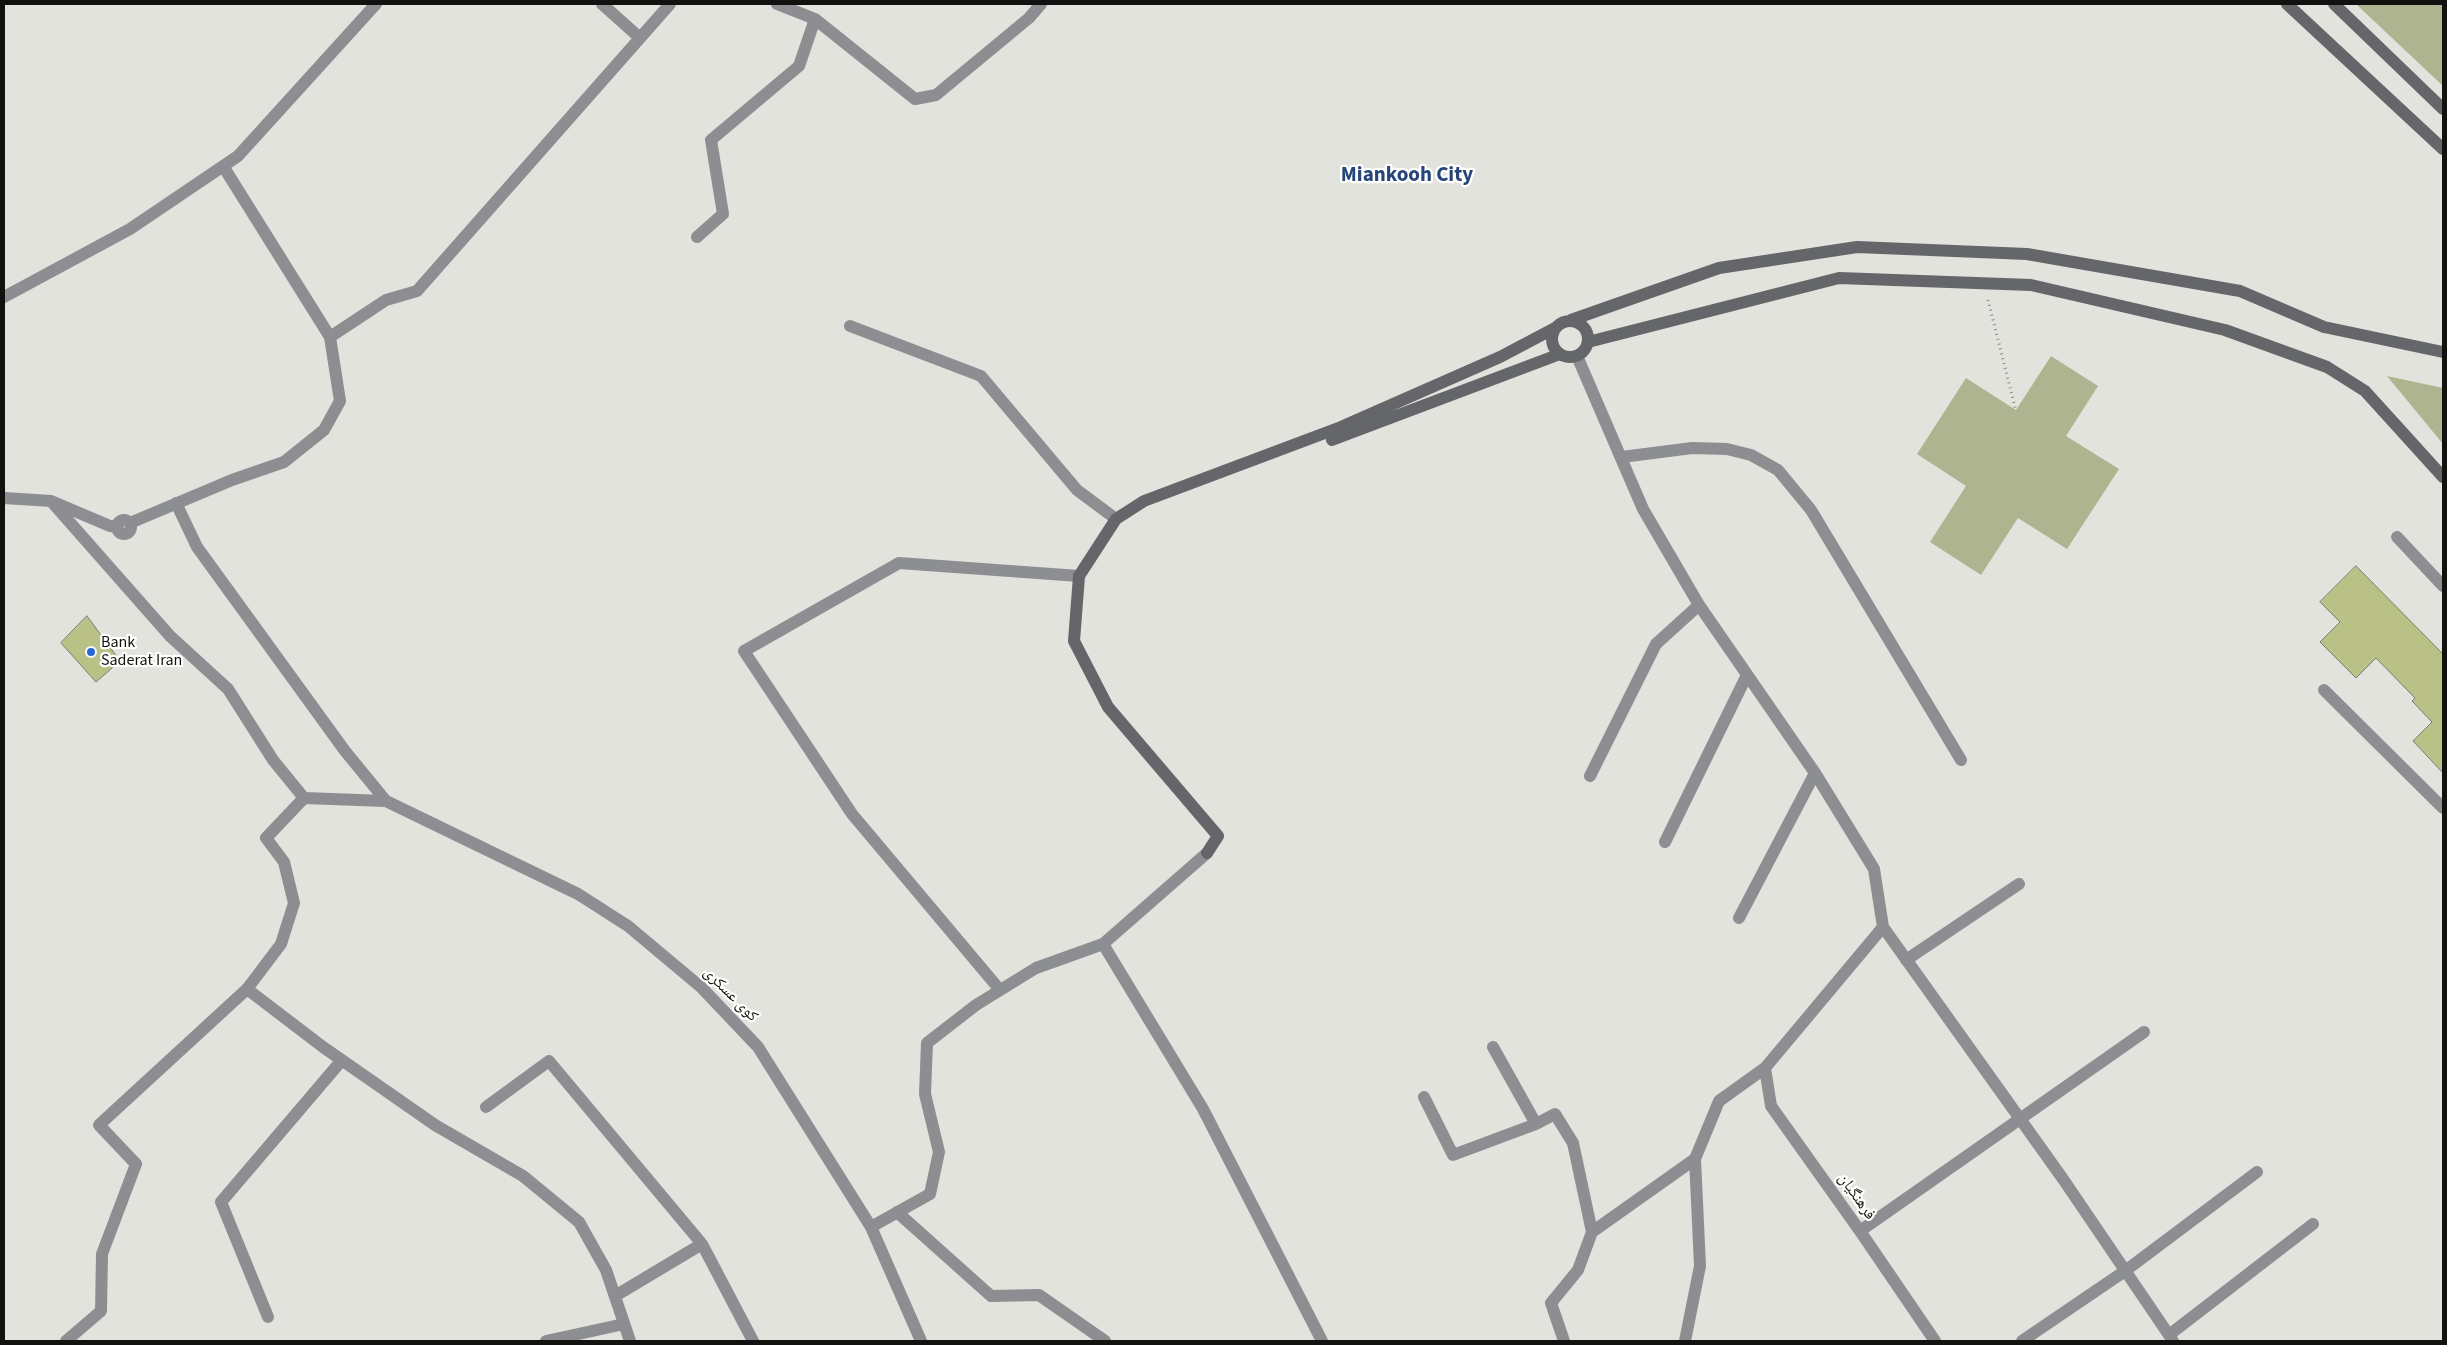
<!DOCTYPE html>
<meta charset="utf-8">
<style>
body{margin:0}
#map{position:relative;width:2447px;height:1345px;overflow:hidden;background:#e2e3dc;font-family:"Source Sans 3",sans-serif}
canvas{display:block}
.frame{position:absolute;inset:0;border:5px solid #11120f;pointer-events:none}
</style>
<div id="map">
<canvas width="2447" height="1345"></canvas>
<div class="frame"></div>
</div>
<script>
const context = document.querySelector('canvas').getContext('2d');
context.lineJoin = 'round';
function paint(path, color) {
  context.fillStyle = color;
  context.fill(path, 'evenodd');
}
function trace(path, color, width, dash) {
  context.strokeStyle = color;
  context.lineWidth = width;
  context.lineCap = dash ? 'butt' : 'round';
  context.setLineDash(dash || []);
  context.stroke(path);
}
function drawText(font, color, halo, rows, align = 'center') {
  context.font = font + ' "Source Sans 3","Noto Naskh Arabic",sans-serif';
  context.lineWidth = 4.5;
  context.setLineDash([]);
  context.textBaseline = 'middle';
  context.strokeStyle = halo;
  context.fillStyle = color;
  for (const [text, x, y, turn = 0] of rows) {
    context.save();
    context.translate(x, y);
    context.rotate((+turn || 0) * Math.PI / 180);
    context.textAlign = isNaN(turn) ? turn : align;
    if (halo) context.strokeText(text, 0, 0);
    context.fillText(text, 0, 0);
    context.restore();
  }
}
paint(new Path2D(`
 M2356,4H2443V86Z
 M2051,356L2098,386L2066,436L2119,469L2067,549L2018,518L1981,575L1930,542L1966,486L1917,454L1966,378L2016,410Z
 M2387,376L2443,388V444Z`), '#afb490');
const building = new Path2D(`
 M2356,566L2443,654V773L2413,741L2432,722L2412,701L2415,698L2376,658L2356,678L2320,642L2340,622L2320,602Z
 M87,616L120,661L96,682L61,643Z`);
paint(building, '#b9c187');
trace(building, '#797b74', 1);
trace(new Path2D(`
 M1988,300L2016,411`), '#8a8b86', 3, [1, 4]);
trace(new Path2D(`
 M602,4L640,38
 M777,4L815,19L915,99L936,95L1029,18L1041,4
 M697,237L723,214L711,140L799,66L815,19
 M4,297L130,229L238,156L376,4
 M850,326L981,376L1077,490L1116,519
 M330,337L386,300L417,291L670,4
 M1577,356L1643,509L1699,605L1815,773L1874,869L1883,927
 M1622,457L1692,448L1727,449L1751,455L1778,470L1811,510L1961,760
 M4,498L51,501L110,526L118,527
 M51,501L170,636L228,689L273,760L304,798L386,801L578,894L628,926L702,988L758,1047L871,1227L921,1341
 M176,503L197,547L345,751L386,801
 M117 527a7 7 0 1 1 14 0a7 7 0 1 1-14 0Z
 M130,523L232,480L284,462L324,430L340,401L330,337L223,166
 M2397,537L2443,586
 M2324,690L2443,808
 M1590,776L1656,644L1699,605
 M1665,842L1747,675
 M1739,918L1815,773
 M1103,944L1203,1109L1322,1341
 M1906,960L2019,884
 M247,989L323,1047L435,1125L523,1176L579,1222L606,1270L630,1341
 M1000,990L852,814L744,651L899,563L1079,576
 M1493,1047L1536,1124L1555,1114L1573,1143L1592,1232
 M1765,1068L1771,1106L1860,1231L1935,1341
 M1424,1097L1453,1155L1536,1124
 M486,1107L549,1061L702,1244L753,1341
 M897,1212L991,1296L1039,1295L1105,1341
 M871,1227L930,1194L939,1152L925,1094L927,1043L976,1005L1036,968L1103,944L1207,853
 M1860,1231L2144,1032
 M615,1296L702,1244
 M268,1317L221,1202L342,1060
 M2169,1335L2313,1224
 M66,1341L101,1311L102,1254L136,1164L99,1125L247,989L281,944L294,903L284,862L266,838L304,798
 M546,1341L624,1324
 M1564,1341L1551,1303L1578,1270L1592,1232L1695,1159
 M1685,1341L1700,1266L1695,1159L1719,1101L1765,1068L1883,927L2063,1179L2173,1341
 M2022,1341L2125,1271L2257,1172`), '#8d8e91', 12);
trace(new Path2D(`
 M2287,4L2443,149
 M2334,4L2443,109
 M1571,320L1719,268L1857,247L2027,254L2240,291L2324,327L2443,352
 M1552 339a18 18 0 1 1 36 0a18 18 0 1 1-36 0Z
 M1588,342L1839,278L2031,285L2225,330L2327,367L2365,391L2443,477
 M1332,440L1560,354
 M1207,853L1218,836L1108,707L1074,641L1079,576L1116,519L1144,501L1341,427L1500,357L1555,328`), '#64666a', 12);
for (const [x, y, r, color] of [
 [91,652,5,"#2767d3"]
]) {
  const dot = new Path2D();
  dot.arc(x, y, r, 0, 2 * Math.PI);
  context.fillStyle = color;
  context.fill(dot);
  trace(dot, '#fffffe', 2);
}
drawText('16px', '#11120f', '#fffffe', [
 ["Bank",101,643],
 ["Saderat Iran",101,661]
], 'left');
drawText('16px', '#11120f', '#fffffe', [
 ["کوی عسکری",730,995,45],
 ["فرهنگیان",1856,1197,55]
]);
drawText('bold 21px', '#25457b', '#fffffe', [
 ["Miankooh City",1407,176]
]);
</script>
